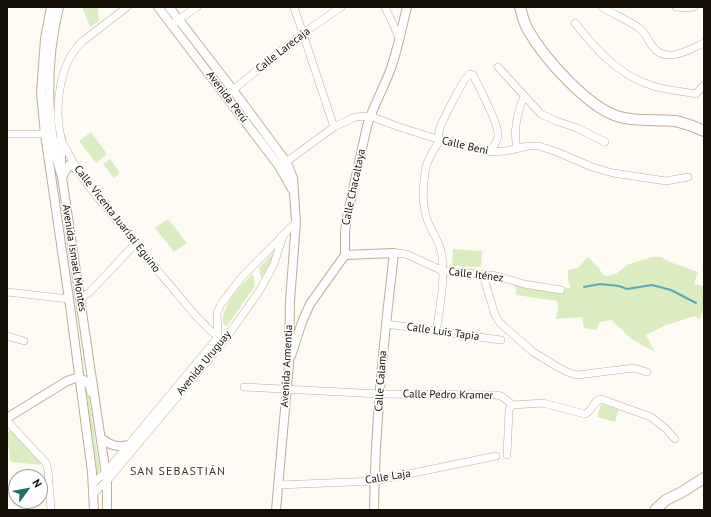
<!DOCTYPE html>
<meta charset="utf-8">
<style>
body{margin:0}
#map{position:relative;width:711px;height:517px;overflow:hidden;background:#fefbf5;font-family:"PT Sans",sans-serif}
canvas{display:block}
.frame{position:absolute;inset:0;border:8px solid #161006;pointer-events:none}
.north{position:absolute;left:8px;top:469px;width:40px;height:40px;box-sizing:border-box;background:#fff;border:1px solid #a29f9b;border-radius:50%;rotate:58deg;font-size:11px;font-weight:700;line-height:16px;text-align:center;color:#161006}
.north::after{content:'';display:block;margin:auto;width:14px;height:18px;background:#246e69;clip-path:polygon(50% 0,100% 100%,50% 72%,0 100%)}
</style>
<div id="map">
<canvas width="711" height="517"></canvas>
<div class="frame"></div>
<div class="north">N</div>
</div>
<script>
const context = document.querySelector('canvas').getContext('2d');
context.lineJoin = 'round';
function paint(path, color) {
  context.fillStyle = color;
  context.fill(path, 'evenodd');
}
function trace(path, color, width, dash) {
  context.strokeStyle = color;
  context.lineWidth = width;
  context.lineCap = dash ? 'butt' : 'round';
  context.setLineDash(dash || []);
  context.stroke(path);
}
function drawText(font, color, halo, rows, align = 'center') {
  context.font = font + ' "PT Sans",sans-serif';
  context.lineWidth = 3.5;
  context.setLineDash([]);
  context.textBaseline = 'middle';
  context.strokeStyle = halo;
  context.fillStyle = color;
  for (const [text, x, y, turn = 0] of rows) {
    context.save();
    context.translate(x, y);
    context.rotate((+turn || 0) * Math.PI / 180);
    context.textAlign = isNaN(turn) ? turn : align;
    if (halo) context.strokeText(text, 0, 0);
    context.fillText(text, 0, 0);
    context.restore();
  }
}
paint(new Path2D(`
 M82,7H99L98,13L99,21L90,27Z
 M91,132L107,154L96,163L79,141Z
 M110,159L120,173L114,178L103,164Z
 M168,219L187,243L174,252L155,228Z
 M453,249L482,251L481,267L452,266Z
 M274,251L271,262L261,278L259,268Z
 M588,257L599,268L603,275L608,276L617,273L629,264L653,257H661L670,262L698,272L694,284L703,286L704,284V309L700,319L694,316L664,326L646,335L655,352L633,340L611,320L600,322L596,330L584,328L582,317L556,319L558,307L557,301L516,295V287L503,277L539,286L571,288L568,280V270L578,268Z
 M253,274L255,286L227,326L224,325C217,311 242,283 253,274Z
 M87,396H89L100,472L99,474L97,473Z
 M601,404L619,409L615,422L597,417Z
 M9,431H13L41,462V463L40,465L12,462L10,460L7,434Z`), '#dcecc1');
trace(new Path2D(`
 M584,287L600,284L619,286L627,289L652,285L671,290L696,303`), '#59acb7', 2);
const minor = new Path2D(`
 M127,7L83,41C59,62 54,108 61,138C62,143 66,149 69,154C79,176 94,193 109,211C127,233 145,255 163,277C180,296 203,328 224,341
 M294,7L334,127
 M385,7L400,39
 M602,7C614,15 629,20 640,29C646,33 648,41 653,47C666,64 689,50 704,43
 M676,7L687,8L694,7
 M575,23C596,49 617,74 650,85C664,90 681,91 696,94L704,85
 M172,24L197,7
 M498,67L541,114L556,121L577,128L605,142
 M229,93L302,34L341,7
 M7,134H45
 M517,148C513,130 517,113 524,97
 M282,165L334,127L355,117L370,116L399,127L440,140L490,152L506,151L528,146H539L557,152L592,167L613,173L666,181L688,177
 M394,253L406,254L443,271L472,273L497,276L524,284L561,290
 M483,275L495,315L500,323L533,352L556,366L567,372L577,375L634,368L647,372
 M7,292L69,299
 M80,298L89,293L135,244
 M386,324L501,340
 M436,332C440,307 445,281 442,256C441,242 431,232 427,219C422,204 423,183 426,167C428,158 435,148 440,140C439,137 438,134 439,131C441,123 464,77 470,74L473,75C479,87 499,124 498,135C498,141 493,147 490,152
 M7,336L24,341
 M244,387L380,394L496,395L501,396L513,405L543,403L585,414C593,411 592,401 601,399L651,417L665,428L675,439
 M7,421L46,463L48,470L51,510
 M507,455L509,410L512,404
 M93,483L106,472L218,337L217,313L221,304L241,278L296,222
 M279,485L374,481L496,456
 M94,493L107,481L224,341L260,290L274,264L283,236`);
const major = new Path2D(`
 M51,7L45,39L41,93L45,134L70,306L92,472L94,510
 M59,7C46,59 45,126 62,177L107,481V510
 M158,7L279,166L292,189
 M169,7L233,90L287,163L293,178L296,222L290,301L289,364L276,510
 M61,139V164
 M62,177L69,165H71L75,168
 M345,255L394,253C384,339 375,424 374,510
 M291,356L302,322L310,304L345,255V232L347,217L367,126C373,106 384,88 391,68C398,48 402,27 407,7
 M7,418L67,381L76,378L84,380L90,386L91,392
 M101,438C110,445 117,448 128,445`);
const highway = new Path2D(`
 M520,7C522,15 524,23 528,30C544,58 589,109 620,117C638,122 657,119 675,121C685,123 695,127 704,131
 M655,510L666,500L682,492L704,478`);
trace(minor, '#bfae92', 8);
trace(major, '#bfae92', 10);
trace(highway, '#bfae92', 12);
trace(minor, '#fff', 7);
trace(major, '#fff', 8);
trace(highway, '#fff', 10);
drawText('11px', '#161006', '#fff', [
 ["Calle Larecaja",283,50,-38],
 ["Avenida Perú",227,97,53],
 ["Calle Beni",465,146,13],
 ["Calle Chacaltaya",354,187,-78],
 ["Calle Vicenta Juaristi Eguino",117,219,52],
 ["Avenida Ismael Montes",74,258,81],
 ["Calle Iténez",476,275,7],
 ["Calle Luis Tapia",443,332,8],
 ["Avenida Uruguay",204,363,-51],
 ["Avenida Armentia",287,366,-87],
 ["Calle Calama",381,381,-86],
 ["Calle Pedro Kramer",448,395,1],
 ["Calle Laja",388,477,-9]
]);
context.letterSpacing = '1px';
drawText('12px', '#46381f', '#fff', [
 ["SAN SEBASTIÁN",178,472]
]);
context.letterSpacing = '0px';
</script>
